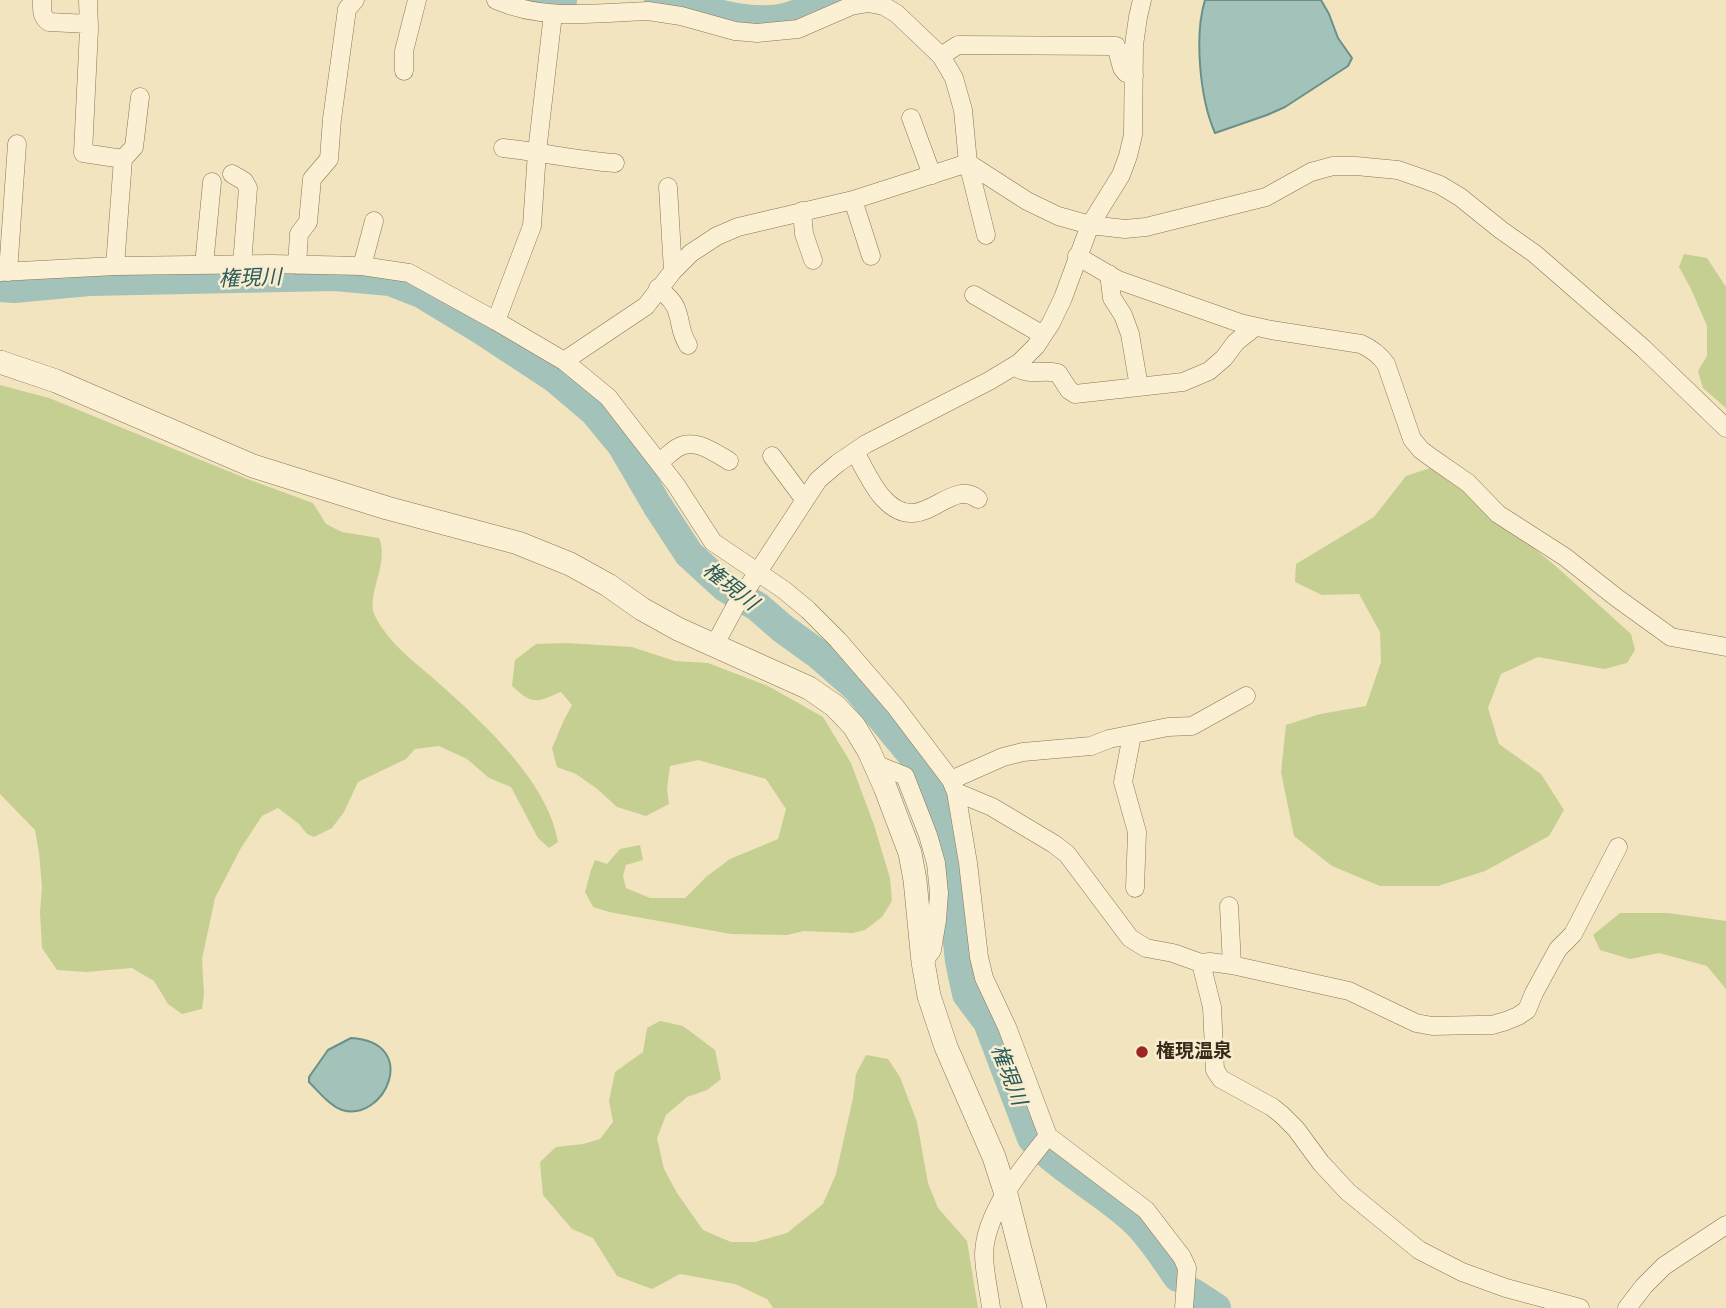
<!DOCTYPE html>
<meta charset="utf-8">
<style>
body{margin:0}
canvas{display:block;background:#f1e4bf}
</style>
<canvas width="1726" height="1308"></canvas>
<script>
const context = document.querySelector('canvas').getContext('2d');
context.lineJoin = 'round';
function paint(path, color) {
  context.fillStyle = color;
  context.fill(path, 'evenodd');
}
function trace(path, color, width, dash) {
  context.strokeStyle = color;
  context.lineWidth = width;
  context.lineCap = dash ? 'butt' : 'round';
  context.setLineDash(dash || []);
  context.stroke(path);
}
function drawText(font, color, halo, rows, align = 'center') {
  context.font = font + ' Merriweather,"Noto Sans JP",serif';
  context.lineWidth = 5;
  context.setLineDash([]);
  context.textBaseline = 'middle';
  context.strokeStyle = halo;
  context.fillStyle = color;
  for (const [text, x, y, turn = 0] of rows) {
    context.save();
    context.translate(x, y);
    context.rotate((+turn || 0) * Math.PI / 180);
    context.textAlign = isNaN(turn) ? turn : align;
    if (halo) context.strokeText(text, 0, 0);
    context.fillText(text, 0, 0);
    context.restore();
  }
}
paint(new Path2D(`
 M1684,254L1707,258L1726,287V408L1703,388L1698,371L1707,356V326L1691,289L1679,267Z
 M0,385L49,398L250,480L313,503L326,524L342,532L379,538C390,564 365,596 375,616C389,643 411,659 433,678C479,719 548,780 558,842L549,848L538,838L511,787L489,778L467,759L439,746L415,749L406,759L358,782L344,812L332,828L314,837L307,834L299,824L278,808L262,816L241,848L215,898L202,959L204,994L202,1009L182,1014L168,1004L154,981L132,968L86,972L57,970L42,948L40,912L42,887L39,853L35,830L0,794Z
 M1433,467L1493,514L1559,569L1631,634L1635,650L1627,663L1604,669L1538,657L1501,674L1488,708L1499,744L1541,774L1564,810L1549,836L1485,871L1438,886H1380L1332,866L1294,836L1281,772L1286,725L1320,714L1366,706L1381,662L1380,632L1359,594L1322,595L1295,582L1296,564L1374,517L1406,476Z
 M566,643L632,647L675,661L708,663L768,686L823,717L851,763L874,825L890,878L892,901L882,917L865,930L853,933L804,931L787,935L731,934L609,912L593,907L585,892L591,870L595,860L607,864L620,849L640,845L643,860L626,865L623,876L626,888L650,898H685L706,877L730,859L778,839L786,809L766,779L698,760L670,766L667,789L669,804L646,816L617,807L596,788L576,774L557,767L552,748L564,720L572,705L561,692C535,703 533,705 512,686L515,660L536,644Z
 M1620,913H1668L1726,921V989L1707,966L1659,953L1630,959L1600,950L1593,935Z
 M660,1021L683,1026L715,1050L721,1079L707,1090L687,1097L666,1115L657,1138L664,1169L677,1193L703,1230L731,1242H755L787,1233L823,1204L836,1174L853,1098L856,1074L866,1055L888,1059L900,1077L917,1122L928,1183L938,1208L967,1241L978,1308H773L767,1299L735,1284L680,1274L652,1289L617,1276L593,1238L572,1229L543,1195L540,1162L556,1147L583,1144L600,1139L613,1122L609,1101L615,1072L643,1052L647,1028Z`), '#c6cf92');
const water = new Path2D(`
 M1205,0H1321L1329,14L1338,38L1352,58L1348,66L1285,107L1267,115L1215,133C1200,99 1194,36 1205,0Z
 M351,1038C421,1042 385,1123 342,1110C330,1106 318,1091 309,1082V1077L328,1050Z`);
paint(water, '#a3c2ba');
trace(water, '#699188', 2);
trace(new Path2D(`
 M536,0L552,1L562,0
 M659,0C697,6 733,23 772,20C791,19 812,8 829,0
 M0,287L14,288L89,281L335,276L390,281L421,293L482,330L555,378L594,411L622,445L657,505L689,554L725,587L758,607L782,628L818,654L857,688L914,757L926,776L950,850L956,880V924L960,961L967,994L988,1022L1032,1138C1059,1168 1096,1187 1126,1213C1148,1231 1162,1254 1178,1277
 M1193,1293L1216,1308`), '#a3c2ba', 30);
const minor = new Path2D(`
 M42,0C42,9 41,17 49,22L89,24
 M88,0L89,29L83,153L123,159L115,266
 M496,0C543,21 598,13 648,11L681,16L735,31L757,33L798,29L851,6L868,3L884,6L897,14L941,56L954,78L963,110L968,163L986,235
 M941,56L958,45L1116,46L1122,68L1126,73L1134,75
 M404,71V51L417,0
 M911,118L932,175
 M503,148C540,152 577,160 615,163
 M123,159L134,147L140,97
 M968,163L1027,201L1058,216L1090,225L1125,229L1146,227L1266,197L1311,172L1333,166H1356L1398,170L1421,178L1440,185L1460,197L1501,230L1535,254L1643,348L1726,428
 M232,174L244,181L248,188L242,265
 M668,187L673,271
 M853,200L871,256
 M802,211L804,234L813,260
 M1077,256L1118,280L1240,323L1271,330L1361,344C1372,349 1379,354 1386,364L1412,439L1421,450L1432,458L1468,483L1498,514L1565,557L1617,598L1671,637L1726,647
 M204,265L212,182
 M297,265L299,234L308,222L312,179L329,159L332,119L347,9L355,0
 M362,266L374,221
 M0,272L115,266L271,264L362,266L409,273L496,321L564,361L608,397L676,485L713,542L784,590L808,610L838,640L895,706L951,780L956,792L968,863L979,957L984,978L1007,1027L1048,1136L1146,1210L1182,1257L1187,1268L1184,1308
 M8,272L17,144
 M1109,274L1112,298L1123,315L1130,334L1139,387
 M658,288C666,295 674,301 677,311C682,325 679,330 688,345
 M974,295L1043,335
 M496,321L532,226L537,152L553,14
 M564,361L646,306L673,271L691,253L717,236L738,227L853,200L968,163
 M1014,366C1030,377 1040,369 1058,373L1069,390L1075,394L1183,382L1209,371L1224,358L1236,342L1255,327
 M855,452C862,464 874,490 884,499C922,540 949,476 978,499
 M772,456L804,499
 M659,462C665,458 671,452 677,448C694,437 714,452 729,461
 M714,646L735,607L818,480L838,463L866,444L989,381L1019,363L1036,346L1051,323L1063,298L1090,225L1121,175L1128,156L1133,135L1134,45L1138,17L1142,0
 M1132,735L1123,782L1137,832L1135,888
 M875,764L905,776L928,835L936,863L939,893L937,920L932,950L923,962
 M951,780L1003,757L1023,752L1091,746L1109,739L1168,727L1192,726L1246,696
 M956,792L992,807L1054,844L1067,854L1130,938L1146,948L1173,953L1201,963L1212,1007L1215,1070L1221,1079L1272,1107L1282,1115L1296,1129L1321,1163L1348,1192L1419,1250L1462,1272L1506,1288L1580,1308
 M1229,906L1232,965
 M1201,963L1210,962L1232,965L1349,991L1416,1023L1432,1026L1478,1025H1492L1506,1021L1518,1016L1527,1010L1534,993L1558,949L1573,934L1618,847
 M991,1308C989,1291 984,1271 984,1254C985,1212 1023,1167 1048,1136
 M1627,1308L1644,1286L1664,1266L1726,1225`);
const tertiary = new Path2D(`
 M0,362L56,381L253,466L387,508L518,543L570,564L608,585L642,609L678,629L809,688L835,706L854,726L869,751L885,787L910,853L915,880L923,962L929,996L946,1047L994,1157L1006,1194L1035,1308`);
trace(minor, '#8b7456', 19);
trace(tertiary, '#8b7456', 24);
trace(minor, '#fbf0d3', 18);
trace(tertiary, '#fbf0d3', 23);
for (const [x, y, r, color] of [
 [1142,1052,7,"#9e2522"]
]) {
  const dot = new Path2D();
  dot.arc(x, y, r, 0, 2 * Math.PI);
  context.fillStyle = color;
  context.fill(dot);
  trace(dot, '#f8edcf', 2.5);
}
drawText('bold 19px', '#392b1c', '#f8edcf', [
 ["権現温泉",1156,1052]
], 'left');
drawText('italic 21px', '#2a5a59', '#f8edcf', [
 ["権現川",250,279,-2],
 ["権現川",730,587,38],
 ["権現川",1008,1075,69]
]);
</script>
